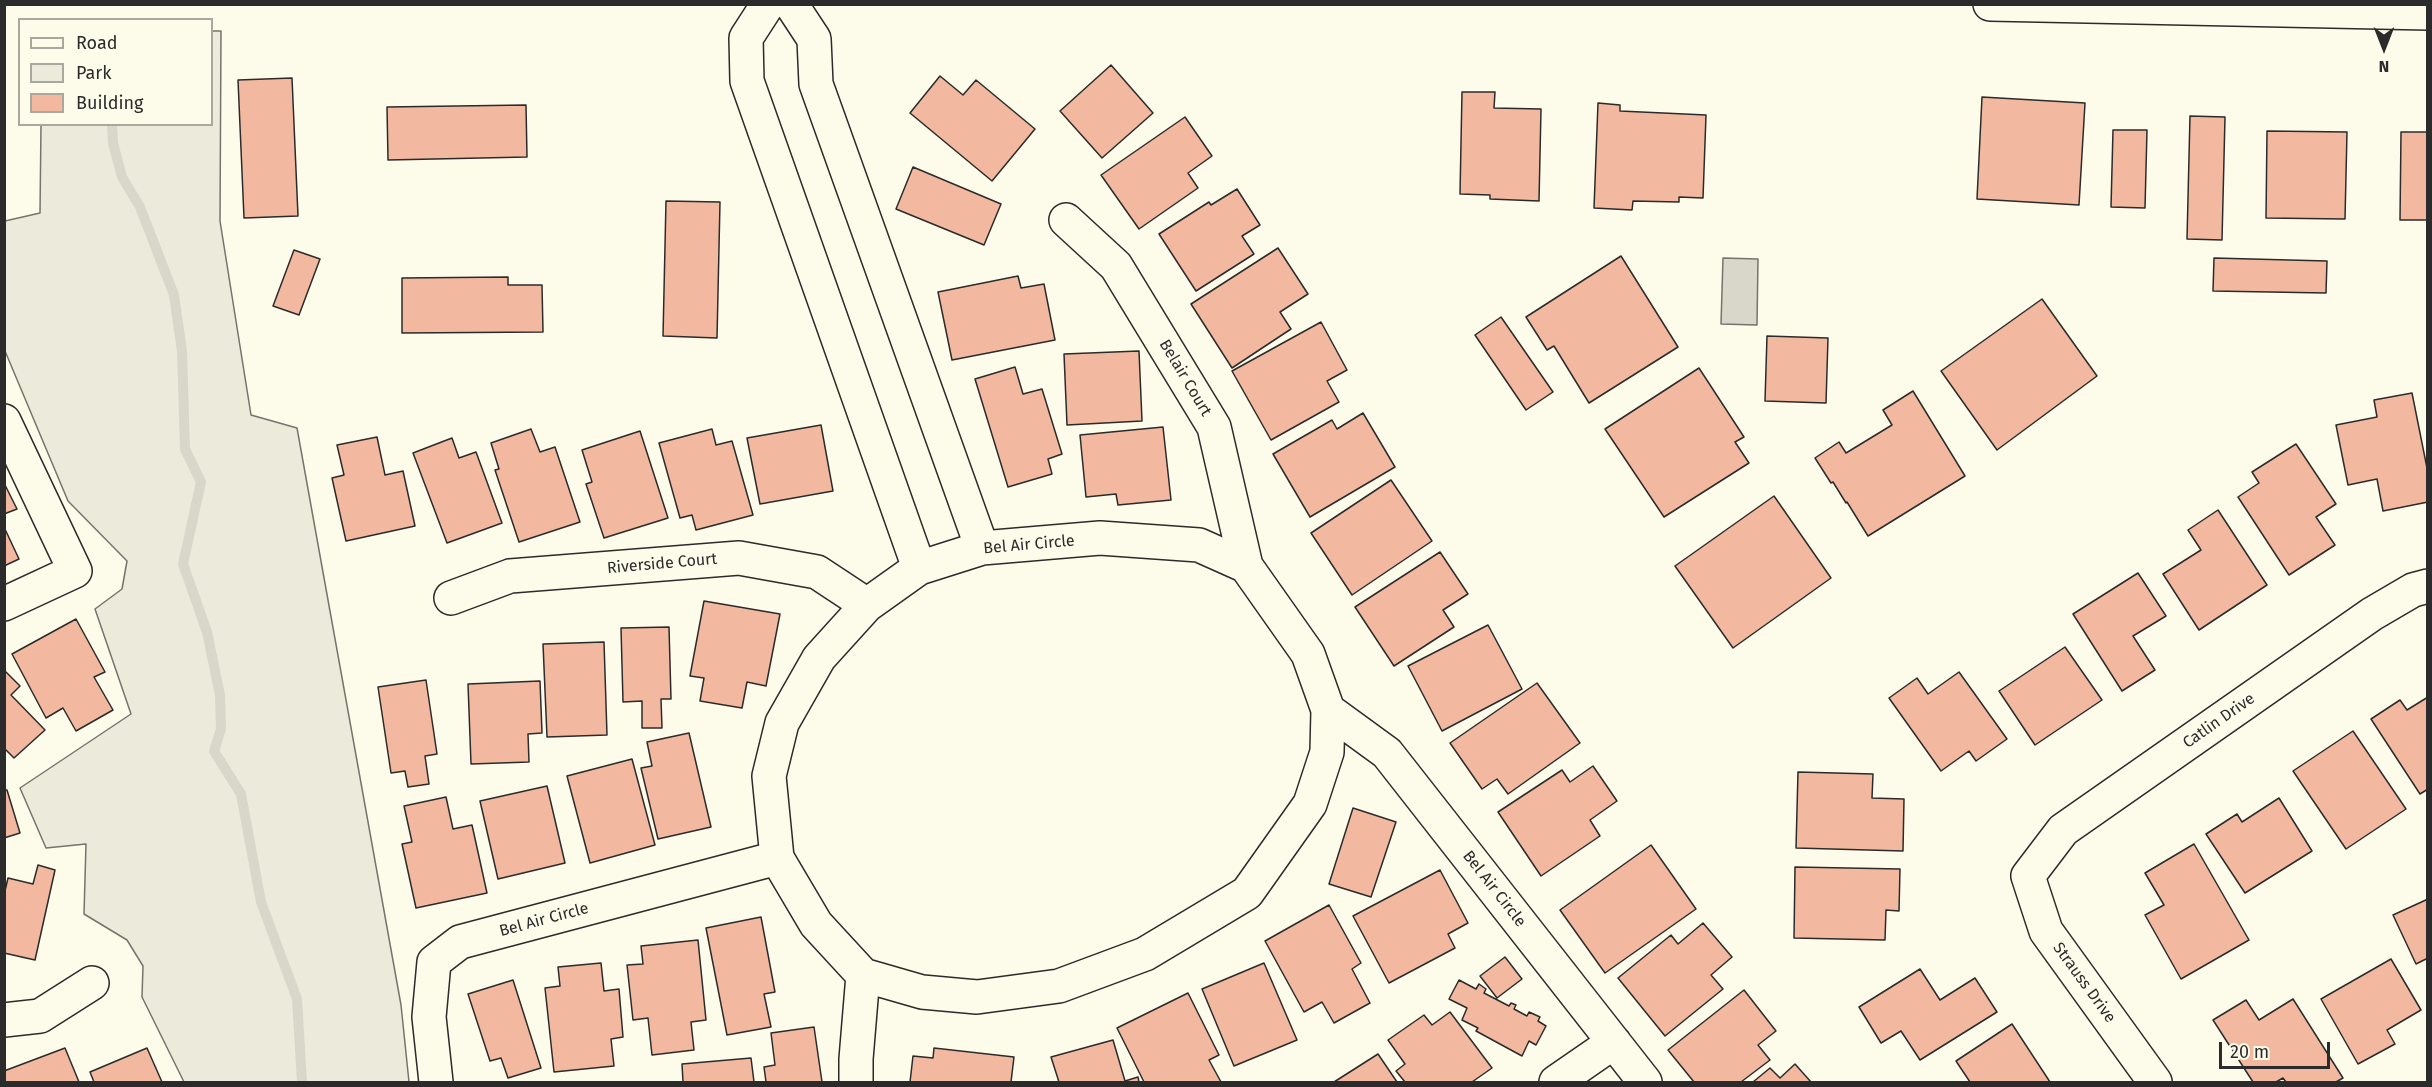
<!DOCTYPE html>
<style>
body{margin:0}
#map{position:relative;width:2432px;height:1087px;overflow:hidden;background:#fdfbea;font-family:"Fira Sans",sans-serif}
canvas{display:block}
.frame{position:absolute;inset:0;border:6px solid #2b2b2b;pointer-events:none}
.legend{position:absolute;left:18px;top:18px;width:195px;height:108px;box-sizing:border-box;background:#fdfbea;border:2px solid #a9a89e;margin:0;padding:8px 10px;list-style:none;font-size:18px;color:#2b2b2b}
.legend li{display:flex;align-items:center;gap:12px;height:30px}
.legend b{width:30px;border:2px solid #a9a89e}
.north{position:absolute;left:2354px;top:18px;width:60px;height:60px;-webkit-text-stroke:4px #fdfbea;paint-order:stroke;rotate:180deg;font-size:16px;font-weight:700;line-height:24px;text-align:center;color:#2b2b2b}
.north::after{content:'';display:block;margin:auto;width:21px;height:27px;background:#2b2b2b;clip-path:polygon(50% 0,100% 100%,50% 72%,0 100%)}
.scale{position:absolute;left:2219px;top:1042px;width:111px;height:27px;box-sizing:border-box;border:3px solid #2b2b2b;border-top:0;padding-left:8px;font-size:18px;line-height:21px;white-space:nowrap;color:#2b2b2b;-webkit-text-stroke:4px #fdfbea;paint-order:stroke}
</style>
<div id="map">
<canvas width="2432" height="1087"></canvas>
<div class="frame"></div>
<ul class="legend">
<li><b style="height:8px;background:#fdfbea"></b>Road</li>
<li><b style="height:16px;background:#ecebdb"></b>Park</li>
<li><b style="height:16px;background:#f2b8a0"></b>Building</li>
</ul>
<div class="north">N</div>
<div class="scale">20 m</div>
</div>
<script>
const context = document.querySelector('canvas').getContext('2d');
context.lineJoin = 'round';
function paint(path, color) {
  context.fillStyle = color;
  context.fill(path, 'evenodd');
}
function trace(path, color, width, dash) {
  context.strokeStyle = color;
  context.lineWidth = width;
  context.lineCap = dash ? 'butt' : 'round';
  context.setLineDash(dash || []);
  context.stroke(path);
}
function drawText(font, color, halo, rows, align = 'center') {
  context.font = font + ' "Fira Sans",sans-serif';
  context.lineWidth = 4.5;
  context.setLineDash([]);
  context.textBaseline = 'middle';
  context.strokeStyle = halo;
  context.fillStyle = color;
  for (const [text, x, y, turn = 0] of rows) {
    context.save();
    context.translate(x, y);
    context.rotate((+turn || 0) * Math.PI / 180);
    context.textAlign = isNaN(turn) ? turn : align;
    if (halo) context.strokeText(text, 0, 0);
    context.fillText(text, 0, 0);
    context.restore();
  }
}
const green = new Path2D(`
 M212,31H221L220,221L251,415L297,428L401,1005L409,1082H184L142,997L143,966L127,940L84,914L86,844L46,848L20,788L131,714L95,609L122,589L127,561L68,501L5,351V221L40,213L41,125L212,124Z`);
paint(green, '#ecebdb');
trace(green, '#74746e', 1.5);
const water = new Path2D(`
 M1723,258L1758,259L1757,325L1721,324Z`);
paint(water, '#d8d7c9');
trace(water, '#74746e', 1.5);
trace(new Path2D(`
 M112,124L113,143L122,177L140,207L174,295L182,351L185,449L201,482L183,564L207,632L220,695L221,729L214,751L241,794L261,902L297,999L302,1082`), '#d8d7c9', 10);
const building = new Path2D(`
 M1111,65L1153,113L1102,158L1060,111Z
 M940,76L963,95L976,80L1035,129L992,181L910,113Z
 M292,78L298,216L244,218L238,80Z
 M1462,92H1495L1494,108L1541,109L1539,201L1490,199V195L1460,194Z
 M1982,97L2085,103L2079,205L1977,199Z
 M1598,103L1620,105V111L1706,115L1703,198L1679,197V202L1633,201L1632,210L1594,208Z
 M526,105L527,157L388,160L387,107Z
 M2190,116L2225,117L2222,240L2187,239Z
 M1185,117L1212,156L1188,173L1198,188L1139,229L1101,175Z
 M2113,130H2147L2145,208L2111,207Z
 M2267,131L2347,132L2345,219L2266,218Z
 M2401,132H2428V220H2400Z
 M913,167L1001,204L984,245L896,209Z
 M1237,189L1260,225L1242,236L1254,254L1196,291L1159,234L1209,202L1211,205Z
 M666,201L720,202L717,338L663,336Z
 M1278,248L1308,294L1280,312L1291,329L1232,368L1191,304Z
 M294,250L320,259L299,315L273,306Z
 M1621,256L1678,347L1589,403L1554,346L1547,350L1526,317Z
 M2214,258L2327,261L2326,293L2213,291Z
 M1018,276L1021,288L1044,284L1055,340L952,360L938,292Z
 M508,277V285H542L543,332L402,333V278Z
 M2042,299L2097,376L1997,450L1941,371Z
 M1501,317L1553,392L1526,410L1475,335Z
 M1321,322L1347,370L1327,381L1339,402L1271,440L1232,371Z
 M1767,336L1828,338L1826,403L1765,401Z
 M1139,351L1142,421L1067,425L1064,354Z
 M1015,367L1023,394L1042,389L1062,454L1048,459L1052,474L1008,487L975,379Z
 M1699,368L1744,437L1735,442L1749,463L1664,517L1605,429Z
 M1913,391L1965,476L1868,536L1847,502L1846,503L1833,482L1831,483L1815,458L1839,442L1846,453L1892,425L1883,410Z
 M2412,393L2428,473V502L2383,511L2377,479L2348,485L2336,425L2377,417L2374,400Z
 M1363,413L1395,467L1310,517L1273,454L1332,420L1337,429Z
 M821,425L833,491L760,504L747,438Z
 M1163,427L1171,500L1118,505L1116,494L1086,497L1080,435Z
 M531,429L540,452L555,447L580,522L519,542L495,470L499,469L491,443Z
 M712,429L716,445L732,441L753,515L696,530L692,515L680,518L659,443Z
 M640,431L668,518L604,538L586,484L592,482L582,450Z
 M377,437L385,475L403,471L415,526L346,541L332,478L344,475L337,445Z
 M452,438L459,458L476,452L502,523L447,543L413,453Z
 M2296,444L2336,504L2316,517L2335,545L2289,575L2238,497L2259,483L2252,472Z
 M1391,480L1432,541L1352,595L1311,533Z
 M4,483L17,509L4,514Z
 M1774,496L1831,578L1733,648L1675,566Z
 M2218,510L2267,585L2199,630L2163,574L2201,550L2188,530Z
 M4,527L19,559L4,566Z
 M1440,552L1468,594L1443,610L1454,627L1394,666L1355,607Z
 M2138,573L2166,616L2133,636L2155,670L2122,691L2073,614Z
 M704,601L780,614L766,686L747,682L742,708L700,701L704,678L690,676Z
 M76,619L105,672L94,677L113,710L76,731L63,708L46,718L12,654Z
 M1488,625L1522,689L1442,731L1408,666Z
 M669,627L671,699H661L662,728H642V701L623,702L621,628Z
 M604,642L607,735L547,737L543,644Z
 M2065,647L2102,700L2035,745L1999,691Z
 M4,670L20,686L11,695L45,730L14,758L4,748Z
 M1959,672L2007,739L1976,761L1969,751L1941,771L1889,698L1917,678L1928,694Z
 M426,680L437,754L425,756L429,784L408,787L405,771L391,773L378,687Z
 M540,681L542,733L528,734L529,762L471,764L468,684Z
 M1537,683L1580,743L1508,794L1497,779L1482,789L1450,743Z
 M2428,697V789L2420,794L2371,719L2400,700L2407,710Z
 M2353,731L2406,809L2346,849L2293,771Z
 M689,733L711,827L658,839L641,768L652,766L647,742Z
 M632,759L655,845L590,863L567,776Z
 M1593,766L1617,801L1590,820L1600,836L1541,876L1498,812L1562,770L1570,782Z
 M1798,772L1873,774L1872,798L1904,799L1903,851L1796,848Z
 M547,786L565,863L498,879L480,801Z
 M4,790H7L20,833L4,838Z
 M446,797L453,829L472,825L487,893L416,908L402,844L412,842L404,806Z
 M2279,798L2312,851L2245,893L2206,834L2237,814L2242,822Z
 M1353,808L1396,822L1371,897L1329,884Z
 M2194,844L2249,940L2181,979L2145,915L2164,905L2145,873Z
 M1651,845L1696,909L1605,973L1560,910Z
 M38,865L55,870L35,960L4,953V895L8,878L33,884Z
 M1795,867L1900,869L1899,911L1886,910L1885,940L1794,938Z
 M1440,870L1468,923L1448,934L1455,948L1389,983L1353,916Z
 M2428,899V958L2416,964L2393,915Z
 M1329,905L1361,963L1352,969L1370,1003L1334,1023L1322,1002L1304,1012L1265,941Z
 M761,917L775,992L764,994L771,1027L727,1035L706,928Z
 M1703,923L1732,957L1711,975L1723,989L1665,1036L1618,978L1671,935L1678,944Z
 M698,940L706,1020L691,1022L694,1050L652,1055L648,1018L633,1020L627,965L643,964L641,946Z
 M1505,957L1522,979L1497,998L1480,976Z
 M2391,959L2421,1010L2387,1030L2395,1044L2358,1064L2321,999Z
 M601,963L604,991L619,989L623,1037L611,1039L614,1066L554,1072L545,988L560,986L558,967Z
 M1264,963L1297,1040L1234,1066L1202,989Z
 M1920,969L1940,1000L1975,978L1997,1012L1920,1060L1901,1031L1881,1043L1859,1007Z
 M513,980L541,1068L508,1078L501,1058L490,1061L468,994Z
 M1459,980L1476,989L1479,984L1486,989L1484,993L1509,1006L1511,1003L1516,1005L1514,1009L1527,1016L1529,1012L1540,1017L1538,1021L1546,1026L1536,1045L1529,1041L1522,1056L1476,1031L1478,1028L1462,1020L1467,1008L1449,999Z
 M1744,990L1776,1031L1758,1045L1770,1060L1741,1082H1694L1668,1050Z
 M1188,993L1219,1055L1209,1060L1221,1082H1144L1117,1028Z
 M2293,999L2343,1078L2336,1082H2286L2283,1078L2276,1082H2253L2213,1020L2246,1000L2259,1020Z
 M1450,1012L1492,1068L1472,1082H1405L1396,1071L1405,1064L1388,1040L1424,1015L1432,1025Z
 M2012,1024L2050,1082H1970L1956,1061Z
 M814,1027L822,1082H766L764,1067L775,1065L771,1033Z
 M1113,1040L1125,1081L1138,1077L1139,1082H1059L1051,1057Z
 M65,1048L79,1082H4V1071Z
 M147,1048L162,1082H94L90,1072Z
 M934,1048L1014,1057L1011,1082H910L913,1056L933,1058Z
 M1378,1054L1397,1082H1334Z
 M751,1058L754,1082H683L682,1064Z
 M1795,1064L1811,1082H1753L1770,1068L1780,1078Z`);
paint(building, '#f2b8a0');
trace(building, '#2b2b2b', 1.5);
const minor = new Path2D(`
 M768,4L746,38L747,81L919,568
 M791,4L814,39L816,84L982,548
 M1066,220L1116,266L1214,427L1246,566
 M4,421L75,571L4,604
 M451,598L510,576L739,558L817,572L867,605
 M1328,710L1327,752L1310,804L1247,893L1145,954L1059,986L977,997L922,992L863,975L816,924L777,858L769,776L782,723L819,658L867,605L919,568L982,548L1100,538L1199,545L1246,566L1308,654L1328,710L1387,753L1645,1082
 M4,1020L40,1016L92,983
 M436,1082L429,1017L434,962L460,942L777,858
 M856,1082V1059L863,975
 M1556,1082L1614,1042
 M2155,1082L2046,931L2028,876L2063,830L2372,614L2413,590L2428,586`);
const secondary = new Path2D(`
 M1990,4L2428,13`);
trace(minor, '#2b2b2b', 36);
trace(secondary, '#2b2b2b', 36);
trace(minor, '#fdfbea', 33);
trace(secondary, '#fdfbea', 33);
drawText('16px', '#2b2b2b', '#fdfbea', [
 ["Belair Court",1185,378,59],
 ["Bel Air Circle",1029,545,-5],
 ["Riverside Court",662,564,-5],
 ["Catlin Drive",2219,721,-35],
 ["Bel Air Circle",1494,889,52],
 ["Bel Air Circle",544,920,-15],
 ["Strauss Drive",2084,983,54]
]);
</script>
